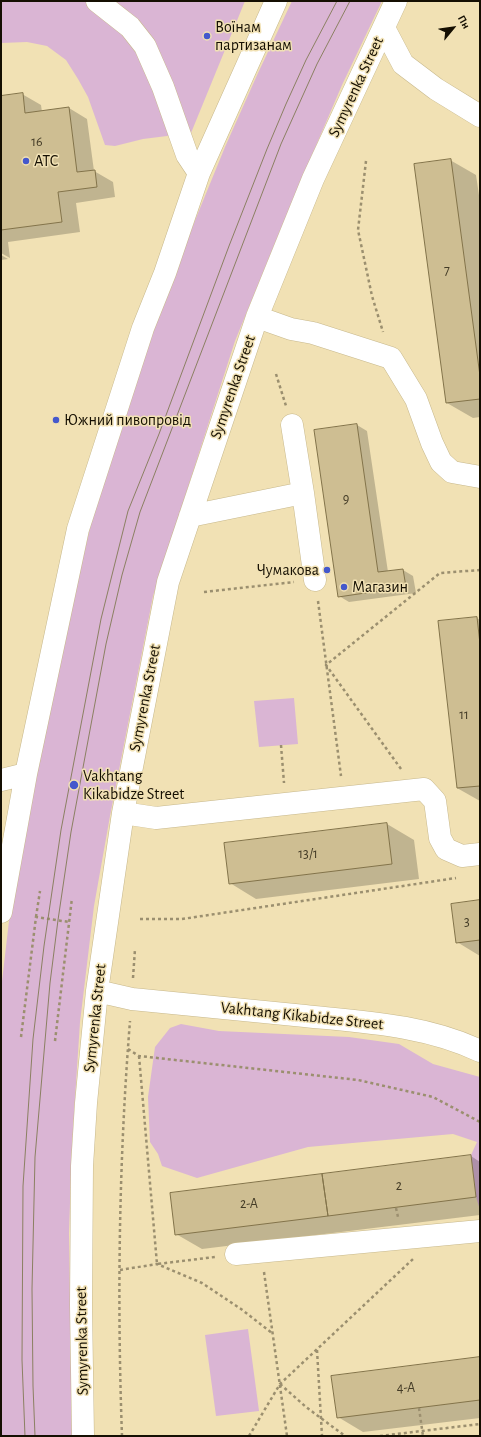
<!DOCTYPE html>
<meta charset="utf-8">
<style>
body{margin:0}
#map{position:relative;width:481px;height:1437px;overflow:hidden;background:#f1e1b4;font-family:"Alegreya Sans",sans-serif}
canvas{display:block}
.frame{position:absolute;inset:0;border:2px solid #150f02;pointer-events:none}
.north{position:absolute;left:433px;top:8px;width:40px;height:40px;-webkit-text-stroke:3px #f1e1b4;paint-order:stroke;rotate:61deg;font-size:11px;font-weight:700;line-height:16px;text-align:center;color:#150f02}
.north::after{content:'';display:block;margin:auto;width:14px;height:18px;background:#150f02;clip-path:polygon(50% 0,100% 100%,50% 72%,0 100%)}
</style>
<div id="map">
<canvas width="481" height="1437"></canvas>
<div class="frame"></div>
<div class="north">Пн</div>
</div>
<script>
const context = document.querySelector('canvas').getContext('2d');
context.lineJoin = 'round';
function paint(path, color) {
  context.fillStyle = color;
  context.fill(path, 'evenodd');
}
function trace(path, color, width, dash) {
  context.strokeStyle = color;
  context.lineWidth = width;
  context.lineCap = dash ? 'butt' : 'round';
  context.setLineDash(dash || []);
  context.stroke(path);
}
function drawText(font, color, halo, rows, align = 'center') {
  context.font = font + ' "Alegreya Sans",sans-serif';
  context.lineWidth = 3;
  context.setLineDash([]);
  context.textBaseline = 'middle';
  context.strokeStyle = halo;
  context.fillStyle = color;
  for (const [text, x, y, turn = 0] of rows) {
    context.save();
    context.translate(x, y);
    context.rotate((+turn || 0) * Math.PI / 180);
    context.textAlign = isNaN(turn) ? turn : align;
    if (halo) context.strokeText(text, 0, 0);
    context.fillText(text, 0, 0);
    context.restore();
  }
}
paint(new Path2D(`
 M1,1H245L191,133L143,139L115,146L105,145L88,97L78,79L66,60L47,46L27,42L1,43Z
 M292,1H382L342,85L291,204L235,341L153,596L110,816L94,906L80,1022L72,1145L69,1233L72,1436H1V990L9,921L23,839L82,562L94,511L151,333L196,218L225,147L258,73Z
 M294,698L298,744L259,747L254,701Z
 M181,1024L219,1031L349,1037L399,1044L433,1064L480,1077V1210L476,1197L471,1155L477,1142L453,1134L308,1147L197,1178L162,1166L158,1154L150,1142L148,1097L155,1047L170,1028Z
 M248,1329L259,1411L216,1416L205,1335Z`), '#dab5d4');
paint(new Path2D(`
 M22,94L41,105L42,112L69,108L87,119L94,171L113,182L115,197L76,203L80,232L8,242L10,258L1,253V97Z
 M450,160L476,175L480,202V417L473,418L447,403L415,165Z
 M1,255L8,259L1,260Z
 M357,425L367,431L388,572L403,570L413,576L416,593L349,602L339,596Z
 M477,618L480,620V801L457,788Z
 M387,824L414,840L419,879L256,899L230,883Z
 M480,901V956L457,942Z
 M471,1156L480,1162V1215L202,1249L176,1234Z
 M480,1358V1418L363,1432L338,1417Z`), '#0003');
const building = new Path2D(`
 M23,93L25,113L69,107L77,172L95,170L97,187L58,192L62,222L1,230V96Z
 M451,159L480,376V399L446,403L414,164Z
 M357,424L378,572L403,569L406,587L338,597L314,430Z
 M477,617L480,644V786L457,788L438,621Z
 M387,823L392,864L229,884L224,843Z
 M480,900V940L456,943L451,904Z
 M471,1155L476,1197L328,1216L322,1174Z
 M322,1174L328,1216L175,1235L170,1193Z
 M480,1357V1400L337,1418L331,1376Z`);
paint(building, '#cebe92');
trace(building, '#82734a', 1);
const minor = new Path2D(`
 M97,1L130,27L145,46L163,87L187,155L199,173
 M384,28L403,64L436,89L480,116
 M257,317L291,329L313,333L391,358L416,399L432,443L441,462L452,472L480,477
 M303,493L315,580
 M190,516L303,493L292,425
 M1,780L26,774
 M123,813L156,818L424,789L435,801L440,838L446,849L462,856L480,854
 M1,912L26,774L78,529L143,328L165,273L199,173L276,1
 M97,991L132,999C190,1005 247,1010 305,1016C364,1022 426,1025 480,1051
 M236,1254L480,1231
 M83,1436L81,1305L82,1166L86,1103L97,991L123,813L168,582L257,317L313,179L396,1`);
trace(minor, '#c7b88c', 23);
trace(new Path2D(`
 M366,161L358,230L372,296L383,332
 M276,374L286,406
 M204,592L294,582
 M318,601L341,776
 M281,745L284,783
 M401,769L326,665L440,573L480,570
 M36,917L40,891
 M140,919H182L456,878
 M133,978L135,949
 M21,1037L36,917L69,922
 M55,1041L72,898
 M128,1049L139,1056L358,1080L433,1097L480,1122
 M139,1056L157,1264L215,1257
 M396,1208L398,1217
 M120,1270L157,1264L202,1283L241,1309L272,1333
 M264,1272L287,1436
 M317,1350L322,1436
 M280,1384L306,1407L345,1436
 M419,1408L423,1436
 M122,1436C117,1298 119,1159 130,1021
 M249,1436L280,1384L413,1259
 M380,1436L480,1424`), '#9b8f6f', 2.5, [3, 3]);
trace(minor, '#fff', 22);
trace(new Path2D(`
 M25,1436L22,1360L23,1186L33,1039L44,946L61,830L101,619L128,511L159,434L229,246L267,149L286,104L306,60L337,1
 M35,1436L33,1386L32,1289L35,1157L50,983L58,920L71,832L106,644L122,575L140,512L281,144L317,64L350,1`), '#8b8062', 1);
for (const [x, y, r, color] of [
 [207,36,4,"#4458cc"],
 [26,161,4,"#4458cc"],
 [56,420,4,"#4458cc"],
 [327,570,4,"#4458cc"],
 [344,587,4,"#4458cc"],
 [74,785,5,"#4458cc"]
]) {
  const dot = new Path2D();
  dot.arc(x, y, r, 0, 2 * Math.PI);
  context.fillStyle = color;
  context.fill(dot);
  trace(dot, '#f1e1b4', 1.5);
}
drawText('14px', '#433b26', null, [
 ["16",37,142],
 ["7",447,270],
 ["9",346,499],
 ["11",464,715],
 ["13/1",308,854],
 ["3",467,922],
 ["2",399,1186],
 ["2-А",249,1204],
 ["4-А",406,1388]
]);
drawText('16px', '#150f02', '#f1e1b4', [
 ["Воїнам",215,27],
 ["партизанам",215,45],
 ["АТС",34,161],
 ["Южний пивопровід",64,420],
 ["Чумакова",319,570,"right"],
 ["Магазин",352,587],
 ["Vakhtang",83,776],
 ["Kikabidze Street",83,794]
], 'left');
drawText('16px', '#150f02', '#f1e1b4', [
 ["Symyrenka Street",356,87,-65],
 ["Symyrenka Street",233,387,-71],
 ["Symyrenka Street",145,698,-79],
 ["Vakhtang Kikabidze Street",302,1016,6],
 ["Symyrenka Street",95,1018,-84],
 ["Symyrenka Street",82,1341,-91]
]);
</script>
